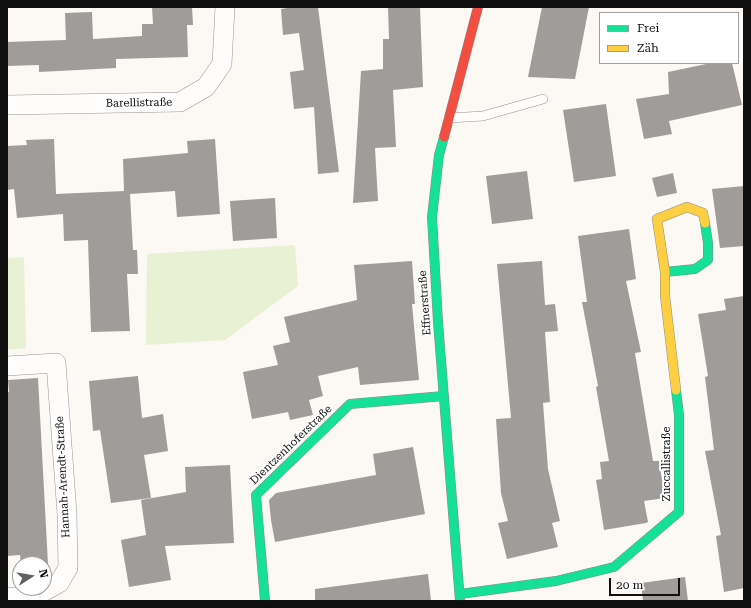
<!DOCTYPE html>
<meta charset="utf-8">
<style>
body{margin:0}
#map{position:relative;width:751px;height:608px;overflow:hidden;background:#fcf9f4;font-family:"Roboto Serif",serif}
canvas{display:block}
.frame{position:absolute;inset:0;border:8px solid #0f0f0f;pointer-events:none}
.legend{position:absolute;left:599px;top:12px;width:140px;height:52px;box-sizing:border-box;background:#fff;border:1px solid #9f9f9f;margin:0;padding:5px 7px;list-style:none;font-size:12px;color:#0f0f0f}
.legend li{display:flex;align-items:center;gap:8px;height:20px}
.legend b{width:20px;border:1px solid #9f9f9f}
.north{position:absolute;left:12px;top:556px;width:40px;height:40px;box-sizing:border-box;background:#fff;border:1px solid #9f9f9f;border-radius:50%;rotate:78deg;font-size:11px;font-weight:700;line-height:16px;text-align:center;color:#0f0f0f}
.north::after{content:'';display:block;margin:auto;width:14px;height:18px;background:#62615f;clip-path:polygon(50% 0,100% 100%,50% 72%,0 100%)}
.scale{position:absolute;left:609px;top:578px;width:71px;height:18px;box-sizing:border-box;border:2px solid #0f0f0f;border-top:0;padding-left:5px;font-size:12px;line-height:14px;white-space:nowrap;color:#0f0f0f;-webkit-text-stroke:3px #fff;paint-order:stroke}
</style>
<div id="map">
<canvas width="751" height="608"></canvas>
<div class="frame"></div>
<ul class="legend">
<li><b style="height:5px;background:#16e098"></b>Frei</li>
<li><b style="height:5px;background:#ffcf43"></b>Zäh</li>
</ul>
<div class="north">N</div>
<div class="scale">20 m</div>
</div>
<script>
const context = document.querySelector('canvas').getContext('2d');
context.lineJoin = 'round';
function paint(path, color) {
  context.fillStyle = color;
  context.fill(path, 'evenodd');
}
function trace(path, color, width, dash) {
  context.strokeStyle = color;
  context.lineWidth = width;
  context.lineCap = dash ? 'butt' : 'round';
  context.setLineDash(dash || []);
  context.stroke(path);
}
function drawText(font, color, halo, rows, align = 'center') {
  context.font = font + ' "Roboto Serif",serif';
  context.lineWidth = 4;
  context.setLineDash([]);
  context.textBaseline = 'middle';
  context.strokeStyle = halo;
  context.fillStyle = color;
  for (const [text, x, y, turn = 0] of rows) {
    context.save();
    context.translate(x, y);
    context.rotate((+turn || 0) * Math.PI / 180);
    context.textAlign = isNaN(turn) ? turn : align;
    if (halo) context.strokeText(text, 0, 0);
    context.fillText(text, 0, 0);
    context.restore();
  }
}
paint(new Path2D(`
 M295,245L298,286L225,340L146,345L147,254Z
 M24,257L26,348L7,350V258Z`), '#e9f1d4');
paint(new Path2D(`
 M152,7H192L193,25H187L188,57L116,59V68L39,72V65L7,66V42L66,40L65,13L92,12L93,39L142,36V24H153Z
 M293,7H318L339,172L318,174L314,107L294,109L290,72L304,70L299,33L283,35L281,9Z
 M388,7H420L423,87L393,90L396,147L375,148L378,201L353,203L361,71L383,69V39H389Z
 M542,7H589L575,79L528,77Z
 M711,63H732L742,105L669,121L672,134L644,139L636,99L669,94L668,72Z
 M606,104L616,176L574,182L563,110Z
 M54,139L56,194L124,191L123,159L188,153L187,141L215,139L220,214L177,217L175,191L130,194L133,250H137L138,274H127L130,331L91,332L88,240L64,241L63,214L17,218L14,189L7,190V146L27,145L26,140Z
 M527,171L533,219L492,224L486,176Z
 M673,173L677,193L657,197L652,178Z
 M744,186V246L720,248L712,189Z
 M275,198L277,238L233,241L230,201Z
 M629,229L636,279L626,281L641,352L635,353L653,461H659L665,498L644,501L648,522L646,523L604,530L596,480L602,479L600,462L609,461L596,387L598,386L582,302H587L578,236Z
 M412,261L415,304H412L419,380L360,385L358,367L318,376L323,396L309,400L313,415L290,420L288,412L252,419L243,372L278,365L273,346L290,342L284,317L357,300L354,265Z
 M542,261L545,305L555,304L558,331L545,332L550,402L543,403L548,469L560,521L552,523L558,547L507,559L498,523L508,521L501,493L496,419L511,418L497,264Z
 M744,296V588L724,592L716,536L721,535L705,451L714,450L705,377L708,376L698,314L726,310L724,299Z
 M138,376L142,418L163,414L168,451L144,455L151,498L111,503L100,430L93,431L89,381Z
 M38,378L48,564H21L20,555L7,556V392H9L8,380Z
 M413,447L425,514L275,542L271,520L269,500L276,493L376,475L373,454Z
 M230,465L234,543L165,546L171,580L129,587L121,540L146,535L141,500L186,492L185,467Z
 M428,574L431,601H315V589Z
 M685,577L688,601H643L641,583Z`), '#9f9c99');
const lane = new Path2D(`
 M449,118L483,116L543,99`);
const street = new Path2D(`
 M7,105L180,102L206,87L222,64L225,7
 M7,366L56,363L67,514L68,568L59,583L34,597H7`);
const fast = new Path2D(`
 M444,137L439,155L432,217L438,322L460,601
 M665,272L695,269L708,260V243L705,223
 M460,594L556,581L614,567L679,512V415L676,390
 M265,601L256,495L350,404L444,396`);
const slow = new Path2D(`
 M676,390L665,296V272L657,219L687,207L703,213L705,223`);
const jam = new Path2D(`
 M444,137L478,7`);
trace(lane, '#969492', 10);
trace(street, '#969492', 20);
trace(fast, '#8c8b89', 10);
trace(slow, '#8c8b89', 10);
trace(jam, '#8c8b89', 10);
trace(lane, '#fffefd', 9);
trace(street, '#fffefd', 19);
trace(fast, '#16e098', 9);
trace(slow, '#ffcf43', 9);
trace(jam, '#f24e42', 9);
drawText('11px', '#0f0f0f', '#fff', [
 ["Barellistraße",139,103,-1],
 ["Effnerstraße",425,303,-94],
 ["Dientzenhoferstraße",291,445,-44],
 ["Zuccallistraße",667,464,-90],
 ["Hannah-Arendt-Straße",63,477,-93]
]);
</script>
